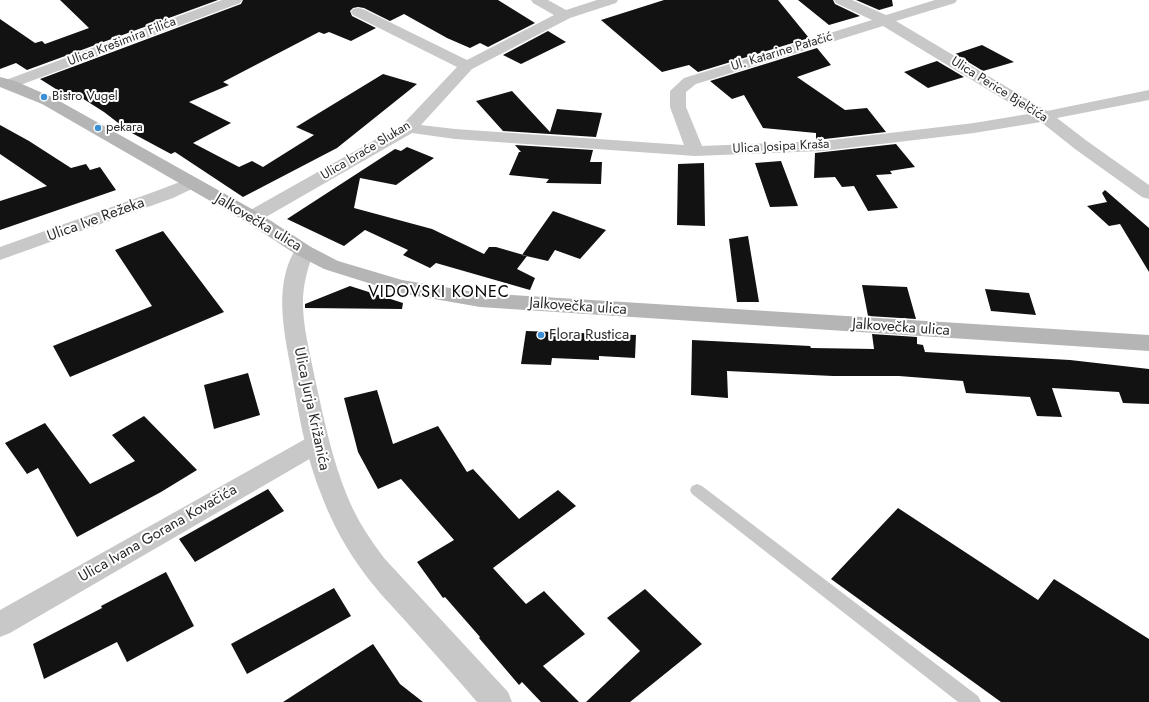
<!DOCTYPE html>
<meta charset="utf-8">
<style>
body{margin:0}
canvas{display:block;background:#fff}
</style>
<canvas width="1149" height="702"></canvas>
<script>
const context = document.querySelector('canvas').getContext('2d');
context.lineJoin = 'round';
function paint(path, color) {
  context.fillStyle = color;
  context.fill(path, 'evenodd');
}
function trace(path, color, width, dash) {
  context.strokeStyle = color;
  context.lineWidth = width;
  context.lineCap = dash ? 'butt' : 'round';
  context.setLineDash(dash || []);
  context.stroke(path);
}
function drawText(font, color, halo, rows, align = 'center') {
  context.font = font + ' Jost,sans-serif';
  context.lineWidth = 4;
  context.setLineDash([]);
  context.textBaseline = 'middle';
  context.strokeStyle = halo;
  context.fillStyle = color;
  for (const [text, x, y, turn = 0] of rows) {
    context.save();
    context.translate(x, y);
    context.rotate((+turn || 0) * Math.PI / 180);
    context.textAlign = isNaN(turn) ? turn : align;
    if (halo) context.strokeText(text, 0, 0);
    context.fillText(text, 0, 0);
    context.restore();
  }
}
paint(new Path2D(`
 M60,0H218L27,70L16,63L0,69V19L35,43L42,41L45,44L89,28Z
 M243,0H498L535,23L488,47L480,43L470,48L447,38L404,14L390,21L364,8L358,7L353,8L350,11L352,16L376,28L351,41L329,32L324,34L319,32L223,82L229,85L189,102L231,123L193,143L239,167L252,161L263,167L314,135L296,127L383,74L417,84L337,148L243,197L175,152L171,154L130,132L104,112L74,93L67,96L40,79L241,4Z
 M664,0H778L809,38L698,72L689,65L662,72L601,20Z
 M798,0H833L835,4L860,16L829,25Z
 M856,0H892L893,6L879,10Z
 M548,31L566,42L521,64L503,55Z
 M982,45L1014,62L983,71L955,54Z
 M817,48L831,65L797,77L845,110L867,108L886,132L816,140V133L763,128L744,95L732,99L710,81Z
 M937,61L964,77L928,88L904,72Z
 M512,91L550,132L557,109L602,113L596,137L503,131L476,101Z
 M0,125L29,141L71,168L86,164L90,170L100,167L116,190L0,230V201L47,186L0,154Z
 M896,144L915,167L890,171L892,174L876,175L898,208L868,211L854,186L842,187L835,177L814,178L815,153Z
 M515,145L593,150L590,162H602L601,184L546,183L549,179L509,175L519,152H521Z
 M407,147L434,158L396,185L360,178L354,208L432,229L484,254L489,247H496L527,256L517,269L535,278L530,290L436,263L430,268L403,255L408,250L365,230L344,246L287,219L395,149L401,151Z
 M781,161L798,206L770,207L755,163Z
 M704,163L705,226L677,225L678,164Z
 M1105,190L1149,228V272L1120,224L1109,226L1087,206L1107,202L1102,193Z
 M553,211L606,230L580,259L555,250L548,261L522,255Z
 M163,231L224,312L70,377L53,346L152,306L115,250Z
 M748,236L759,302H737L729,239Z
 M862,285L907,287L916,319L868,316Z
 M350,286L403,303L402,309L305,308V304Z
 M985,289L1029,293L1036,315L991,311Z
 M526,331L636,335L635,358L599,356V360L552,358L551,365L521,364Z
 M872,334L917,337V344L923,345L925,352L1070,360L1149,369V404L1123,403L1119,392L1052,388L1062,417L1037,416L1030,397L966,393L963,381L899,376H833L727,371L728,398L691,395L692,340L810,346L811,348L874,349Z
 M248,373L260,415L214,429L204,385Z
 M377,390L393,444L438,426L467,472L473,469L519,519L558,490L576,506L493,568L526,604L544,591L585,634L543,666L579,702H541L522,682L519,685L479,638L480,637L445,597L443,598L417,562L454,540L401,479L378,489L358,452L344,398Z
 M144,416L197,470L161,492L77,537L38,468L27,474L5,443L45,423L90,484L135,461L112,435Z
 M268,489L284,511L195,562L179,539Z
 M898,508L1038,600L1054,579L1149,639V702H1001L831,579Z
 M166,572L194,626L127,662L117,642L44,679L33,644L102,608L101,606Z
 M334,588L351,616L247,674L231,644Z
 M645,589L702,644L630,702H586L640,651L607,618Z
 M373,644L400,684L423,702H283Z`), '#121212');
paint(new Path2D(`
 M697,484L702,486L978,696L981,702H958L692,494L690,490L692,486Z`), '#c8c8c8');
paint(new Path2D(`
 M222,0H242L240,3L15,87L9,89L3,87L1,84L3,81Z
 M531,0H548L566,10L597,0H618L616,3L570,18L472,69L421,125L455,129L684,145L670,107V91L684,78L872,20L836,3L834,0H852L886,15L935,0H957L955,3L896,21L1047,111L1149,90V100L1057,118L1087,141L1149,185V199L1142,197L1075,149L1041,122L974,133L822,151L695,156L455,139L412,133L259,221L252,223L245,221L243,217L245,213L403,124L457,67L353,15L351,12L353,9L358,8L363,9L467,60L554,15L533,3ZM883,26L1028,114L974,123L822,141L702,146L686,107V92L696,84Z
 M190,178L196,179L199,183L196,187L173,198L0,260V247L159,190Z
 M316,435L325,438L328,444L325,450L10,633L0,637V610L307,438Z`), '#c8c8c8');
paint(new Path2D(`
 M304,245L311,247L314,251C308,267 304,281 303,298C302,325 310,352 315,379C324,419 332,460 348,498C357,520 370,539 384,558L508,692L512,702H477C455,676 432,651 409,625C394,608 377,591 364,573C347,550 333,525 323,499C305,456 298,410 290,364C283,327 274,281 297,247Z`), '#c8c8c8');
paint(new Path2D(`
 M0,77L15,81L54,98L259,213L311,247L338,261L402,280L480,293L1149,335V351L480,307L400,293L324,269L297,255L245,221L42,104L0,87Z`), '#b5b5b5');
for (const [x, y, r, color] of [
 [44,97,4,"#3c8fd4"],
 [98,128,4,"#3c8fd4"],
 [541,335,4,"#3c8fd4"]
]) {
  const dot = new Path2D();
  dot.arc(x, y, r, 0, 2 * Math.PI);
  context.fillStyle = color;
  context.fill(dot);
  trace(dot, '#fff', 1.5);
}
drawText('13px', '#2b2b2b', '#fff', [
 ["Ulica Krešimira Filića",122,42,-21],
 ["Ul. Katarine Patačić",782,52,-17],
 ["Ulica Perice Bjelčića",999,90,32],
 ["Ulica Josipa Kraša",781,147,-3],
 ["Ulica braće Slukan",366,151,-31]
]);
drawText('13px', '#2b2b2b', '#fff', [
 ["Bistro Vugel",52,97],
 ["pekara",106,128]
], 'left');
drawText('15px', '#2b2b2b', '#fff', [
 ["Ulica Ive Režeka",96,220,-20],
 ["Jalkovečka ulica",258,223,31],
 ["Jalkovečka ulica",578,307,4],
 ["Jalkovečka ulica",901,328,4],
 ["Ulica Jurja Križanića",311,409,78],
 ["Ulica Ivana Gorana Kovačića",158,534,-30]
]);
drawText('15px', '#2b2b2b', '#fff', [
 ["Flora Rustica",549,335]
], 'left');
context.letterSpacing = '1px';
drawText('16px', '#000', '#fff', [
 ["VIDOVSKI KONEC",439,293]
]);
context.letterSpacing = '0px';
</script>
